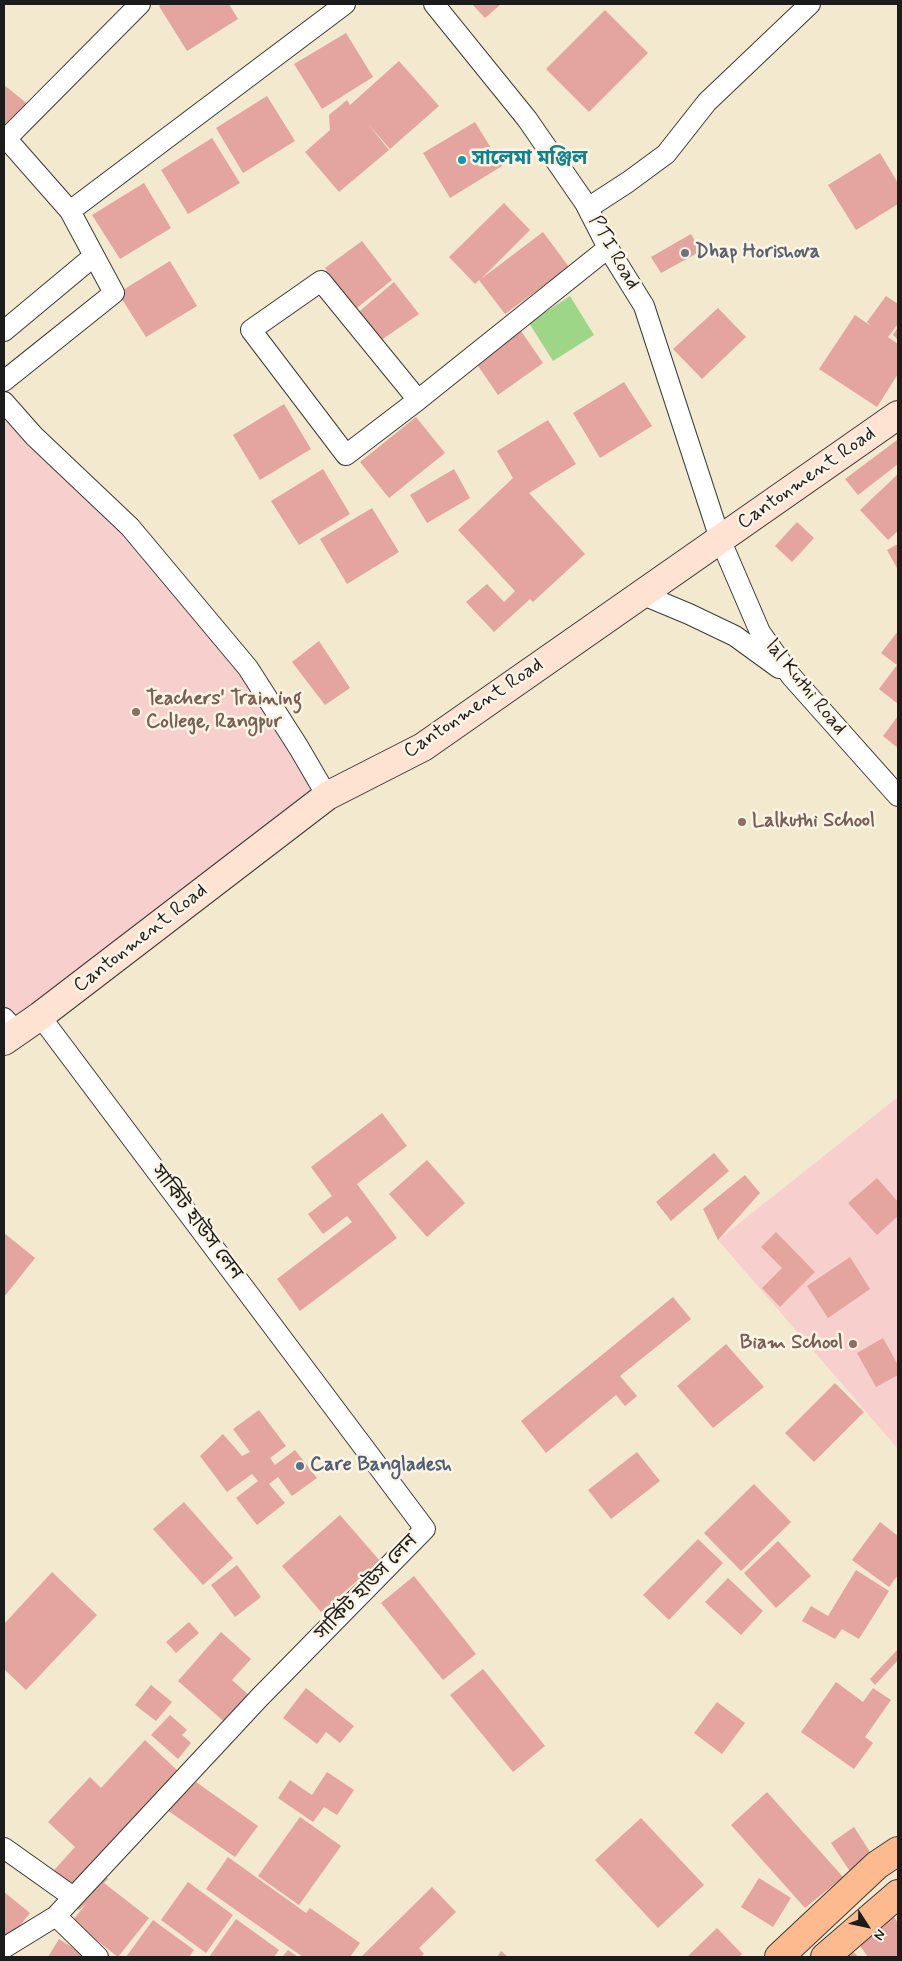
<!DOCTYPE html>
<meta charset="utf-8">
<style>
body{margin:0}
#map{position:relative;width:902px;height:1961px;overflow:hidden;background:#f2e9cf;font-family:Mynerve,sans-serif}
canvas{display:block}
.frame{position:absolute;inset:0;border:5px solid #1c1c1c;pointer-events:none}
.north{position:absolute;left:842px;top:1901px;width:50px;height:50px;-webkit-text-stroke:4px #fcf5e5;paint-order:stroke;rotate:125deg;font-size:14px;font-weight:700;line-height:20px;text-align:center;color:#1c1c1c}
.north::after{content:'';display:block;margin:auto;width:18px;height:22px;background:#1c1c1c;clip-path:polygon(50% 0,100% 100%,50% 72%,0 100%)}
</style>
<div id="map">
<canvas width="902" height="1961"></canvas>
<div class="frame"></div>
<div class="north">N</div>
</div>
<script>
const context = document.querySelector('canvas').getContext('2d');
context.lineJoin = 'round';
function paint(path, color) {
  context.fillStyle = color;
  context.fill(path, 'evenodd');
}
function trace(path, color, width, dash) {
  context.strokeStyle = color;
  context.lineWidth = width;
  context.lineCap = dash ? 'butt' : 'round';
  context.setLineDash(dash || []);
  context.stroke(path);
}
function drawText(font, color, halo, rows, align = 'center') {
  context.font = font + ' Mynerve,"Noto Sans Bengali",sans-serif';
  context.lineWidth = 5;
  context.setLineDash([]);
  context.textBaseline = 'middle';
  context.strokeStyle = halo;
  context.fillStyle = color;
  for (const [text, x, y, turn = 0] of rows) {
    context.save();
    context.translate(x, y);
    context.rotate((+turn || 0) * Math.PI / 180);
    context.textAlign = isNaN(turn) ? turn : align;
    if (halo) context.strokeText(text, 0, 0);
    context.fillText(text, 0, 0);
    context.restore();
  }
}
paint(new Path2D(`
 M4,417L25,443L125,530L243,672L318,789L16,1024L4,1011Z
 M898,1097V1449L718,1240Z`), '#f7d0ce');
paint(new Path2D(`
 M570,296L594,335L553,361L529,323Z`), '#9ed688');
paint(new Path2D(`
 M162,4H229L238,19L187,51L159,6Z
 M472,4H501L485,18Z
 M605,10L648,53L589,112L546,69Z
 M346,33L373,77L322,109L294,64Z
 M399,61L439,106L390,149L368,124L389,150L339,192L305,152L330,130L329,115L347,100L350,105Z
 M4,85L29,105L4,126Z
 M267,96L295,141L243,173L216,128Z
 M475,122L502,166L450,198L423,153Z
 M212,138L240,183L188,214L161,170Z
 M880,153L898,183V204L856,230L828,185Z
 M144,183L171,228L120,259L92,215Z
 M504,203L530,230L481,279L543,232L569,267L505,314L479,280L475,284L449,257Z
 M691,234L701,251L661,273L651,257Z
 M362,241L392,280L353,311L325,268Z
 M170,261L197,306L146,337L118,293Z
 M394,282L419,314L380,341L355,315Z
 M886,296L898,304V324L888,337L898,344V374L877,407L819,369L855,315L871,326L867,322Z
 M718,308L746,337L702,379L673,349Z
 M898,327V340L893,335Z
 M519,328L543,363L498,395L474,360Z
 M624,382L652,426L600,458L573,413Z
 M284,404L311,449L260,480L233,435Z
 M416,417L445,453L389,498L360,462Z
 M548,420L576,464L529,493L585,554L533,602L530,599L494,632L466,602L487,584L504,602L515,591L458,530L513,478L497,451Z
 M897,440L898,442V464L858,495L845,479Z
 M323,469L350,514L299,545L271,501Z
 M454,469L470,498L427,523L410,495Z
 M898,474V531L888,540L860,510Z
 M372,508L399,552L347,584L320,539Z
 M797,522L814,538L792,562L775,546Z
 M898,544V570L887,550Z
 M898,631V704L879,689L897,665L881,653Z
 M319,641L350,688L325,705L292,662Z
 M898,716V748L883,736Z
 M382,1113L407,1146L357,1184L397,1238L300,1311L277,1279L352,1222L347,1216L323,1234L308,1214L332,1196L311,1167Z
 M714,1153L729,1171L671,1221L656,1202Z
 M427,1160L465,1203L427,1237L389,1194Z
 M745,1175L760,1193L718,1240L703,1209Z
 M877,1178L898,1202V1216L877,1235L848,1203Z
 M776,1232L815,1272L780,1307L762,1288L782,1268L761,1247Z
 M4,1233L35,1258L4,1297Z
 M850,1257L870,1289L828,1318L807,1286Z
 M673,1297L691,1319L620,1376L637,1396L625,1406L616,1395L546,1453L521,1421Z
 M883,1338L898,1365V1375L876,1387L857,1353Z
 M726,1344L764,1387L713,1428L677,1386Z
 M835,1383L864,1412L814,1462L785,1433Z
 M259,1410L286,1446L270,1458L275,1465L295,1450L317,1478L292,1496L278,1477L269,1484L285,1503L257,1525L236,1498L258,1481L252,1474L227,1492L200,1456L223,1434L242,1456L250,1452L233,1429Z
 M637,1452L660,1481L611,1519L588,1490Z
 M754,1484L791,1522L741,1571L704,1533Z
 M184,1502L233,1558L203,1585L153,1529Z
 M340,1515L380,1561L321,1612L282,1566Z
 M880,1522L898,1536V1575L889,1587L852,1560Z
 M698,1539L723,1563L669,1620L643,1595Z
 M778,1541L811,1576L776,1608L744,1573Z
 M237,1565L261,1597L235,1617L211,1585Z
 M856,1570L889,1591L859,1639L842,1629L835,1639L802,1621L811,1606L828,1616Z
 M52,1572L97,1615L26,1690L4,1669V1624Z
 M414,1576L476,1654L443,1680L381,1603Z
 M728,1578L763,1611L741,1635L705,1602Z
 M189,1622L199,1633L176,1653L166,1642Z
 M221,1632L251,1659L232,1680L262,1707L238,1734L178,1681Z
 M898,1649V1660L875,1685L870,1679Z
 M483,1669L545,1746L513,1772L450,1695Z
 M836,1682L863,1702L873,1688L891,1700L865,1737L873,1743L854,1769L801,1732Z
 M151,1685L172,1702L156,1721L135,1705Z
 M306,1688L354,1726L340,1743L326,1732L317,1744L283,1718Z
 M717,1702L745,1723L722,1754L694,1733Z
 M170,1715L187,1730L182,1735L191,1743L178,1759L151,1735Z
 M145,1740L179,1772L102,1873L108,1879L104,1883L149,1918L118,1957L72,1921L86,1904L79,1910L46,1879L75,1847L48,1822L90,1777L101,1788Z
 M327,1772L354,1790L337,1815L324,1807L313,1822L278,1798L290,1780L312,1795Z
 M196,1782L258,1826L235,1857L167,1810Z
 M767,1792L843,1877L805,1908L731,1825Z
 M300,1817L341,1846L299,1905L258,1876Z
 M641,1818L704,1885L658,1928L595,1860Z
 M854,1827L874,1858L851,1873L831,1843Z
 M228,1857L306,1913L310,1908L360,1943L350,1957H303L206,1889Z
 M759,1878L791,1898L773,1927L741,1907Z
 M188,1882L233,1915L206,1953L161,1920Z
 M432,1887L456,1912L419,1948L424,1954L421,1957H361Z
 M4,1892L30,1913L4,1946Z
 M894,1917L898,1923V1957H868L856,1940Z
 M236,1919L279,1950L274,1957H209Z
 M153,1920L194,1950L189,1957H126Z
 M717,1928L742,1954L739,1957H687Z
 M59,1939L87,1957H48Z
 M288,1950L298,1957H282Z
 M501,1951L508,1957H497Z
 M853,1951L858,1957H846Z`), '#e3a59e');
const minor = new Path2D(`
 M434,4L527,119L585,203L608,248L644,306L720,539L760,632L791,676L898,796
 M4,136L70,211
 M7,138L140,4
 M588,208L628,182L666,154L707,102L810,4
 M4,331L94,256
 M4,381L114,293L70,211L345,4
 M418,400L321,281L251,330L346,455L418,400L608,248
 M4,402L34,436L130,527L248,668L299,748L327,796
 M641,594L689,614L735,636L779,668
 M4,1018L17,1032
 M4,1848L73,1897
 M56,1916L98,1957
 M4,1948L56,1916L260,1697L425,1529L40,1016`);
const secondary = new Path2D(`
 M4,1041L40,1016L327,796L423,747L898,415`);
const trunk = new Path2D(`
 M779,1957L877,1865L898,1851
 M825,1957L898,1894`);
trace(minor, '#3c3b37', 22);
trace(secondary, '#3c3b37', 30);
trace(trunk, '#3c3b37', 30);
trace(minor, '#fff', 20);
trace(secondary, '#fee3d2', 28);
trace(trunk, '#fcba8e', 28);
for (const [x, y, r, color] of [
 [462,160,5,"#0f9aa8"],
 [685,253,5,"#6b7280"],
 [136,712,5,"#8d6e63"],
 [742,822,5,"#8d6e63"],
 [853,1344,5,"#8d6e63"],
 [300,1466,5,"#5c6f8a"]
]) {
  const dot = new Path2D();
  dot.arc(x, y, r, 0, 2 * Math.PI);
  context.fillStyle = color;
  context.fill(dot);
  trace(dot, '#fcf5e5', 2);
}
drawText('bold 20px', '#0d838f', '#fcf5e5', [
 ["সালেমা মঞ্জিল",472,160]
], 'left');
drawText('20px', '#1c1c1c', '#fcf5e5', [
 ["PTI Road",613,253,60],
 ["Cantonment Road",807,479,-35],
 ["lal Kuthi Road",805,688,51],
 ["Cantonment Road",474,709,-34],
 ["Cantonment Road",141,939,-38],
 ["সার্কিট হাউস লেন",196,1223,53],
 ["সার্কিট হাউস লেন",367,1588,-46]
]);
drawText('bold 20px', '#5b616d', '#fcf5e5', [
 ["Dhap Horishova",695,253]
], 'left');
drawText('bold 20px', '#785e54', '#fcf5e5', [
 ["Teachers' Training",146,700],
 ["College, Rangpur",146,723],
 ["Lalkuthi School",752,822],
 ["Biam School",843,1344,"right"]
], 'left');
drawText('bold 20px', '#4e5e75', '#fcf5e5', [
 ["Care Bangladesh",310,1466]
], 'left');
</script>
